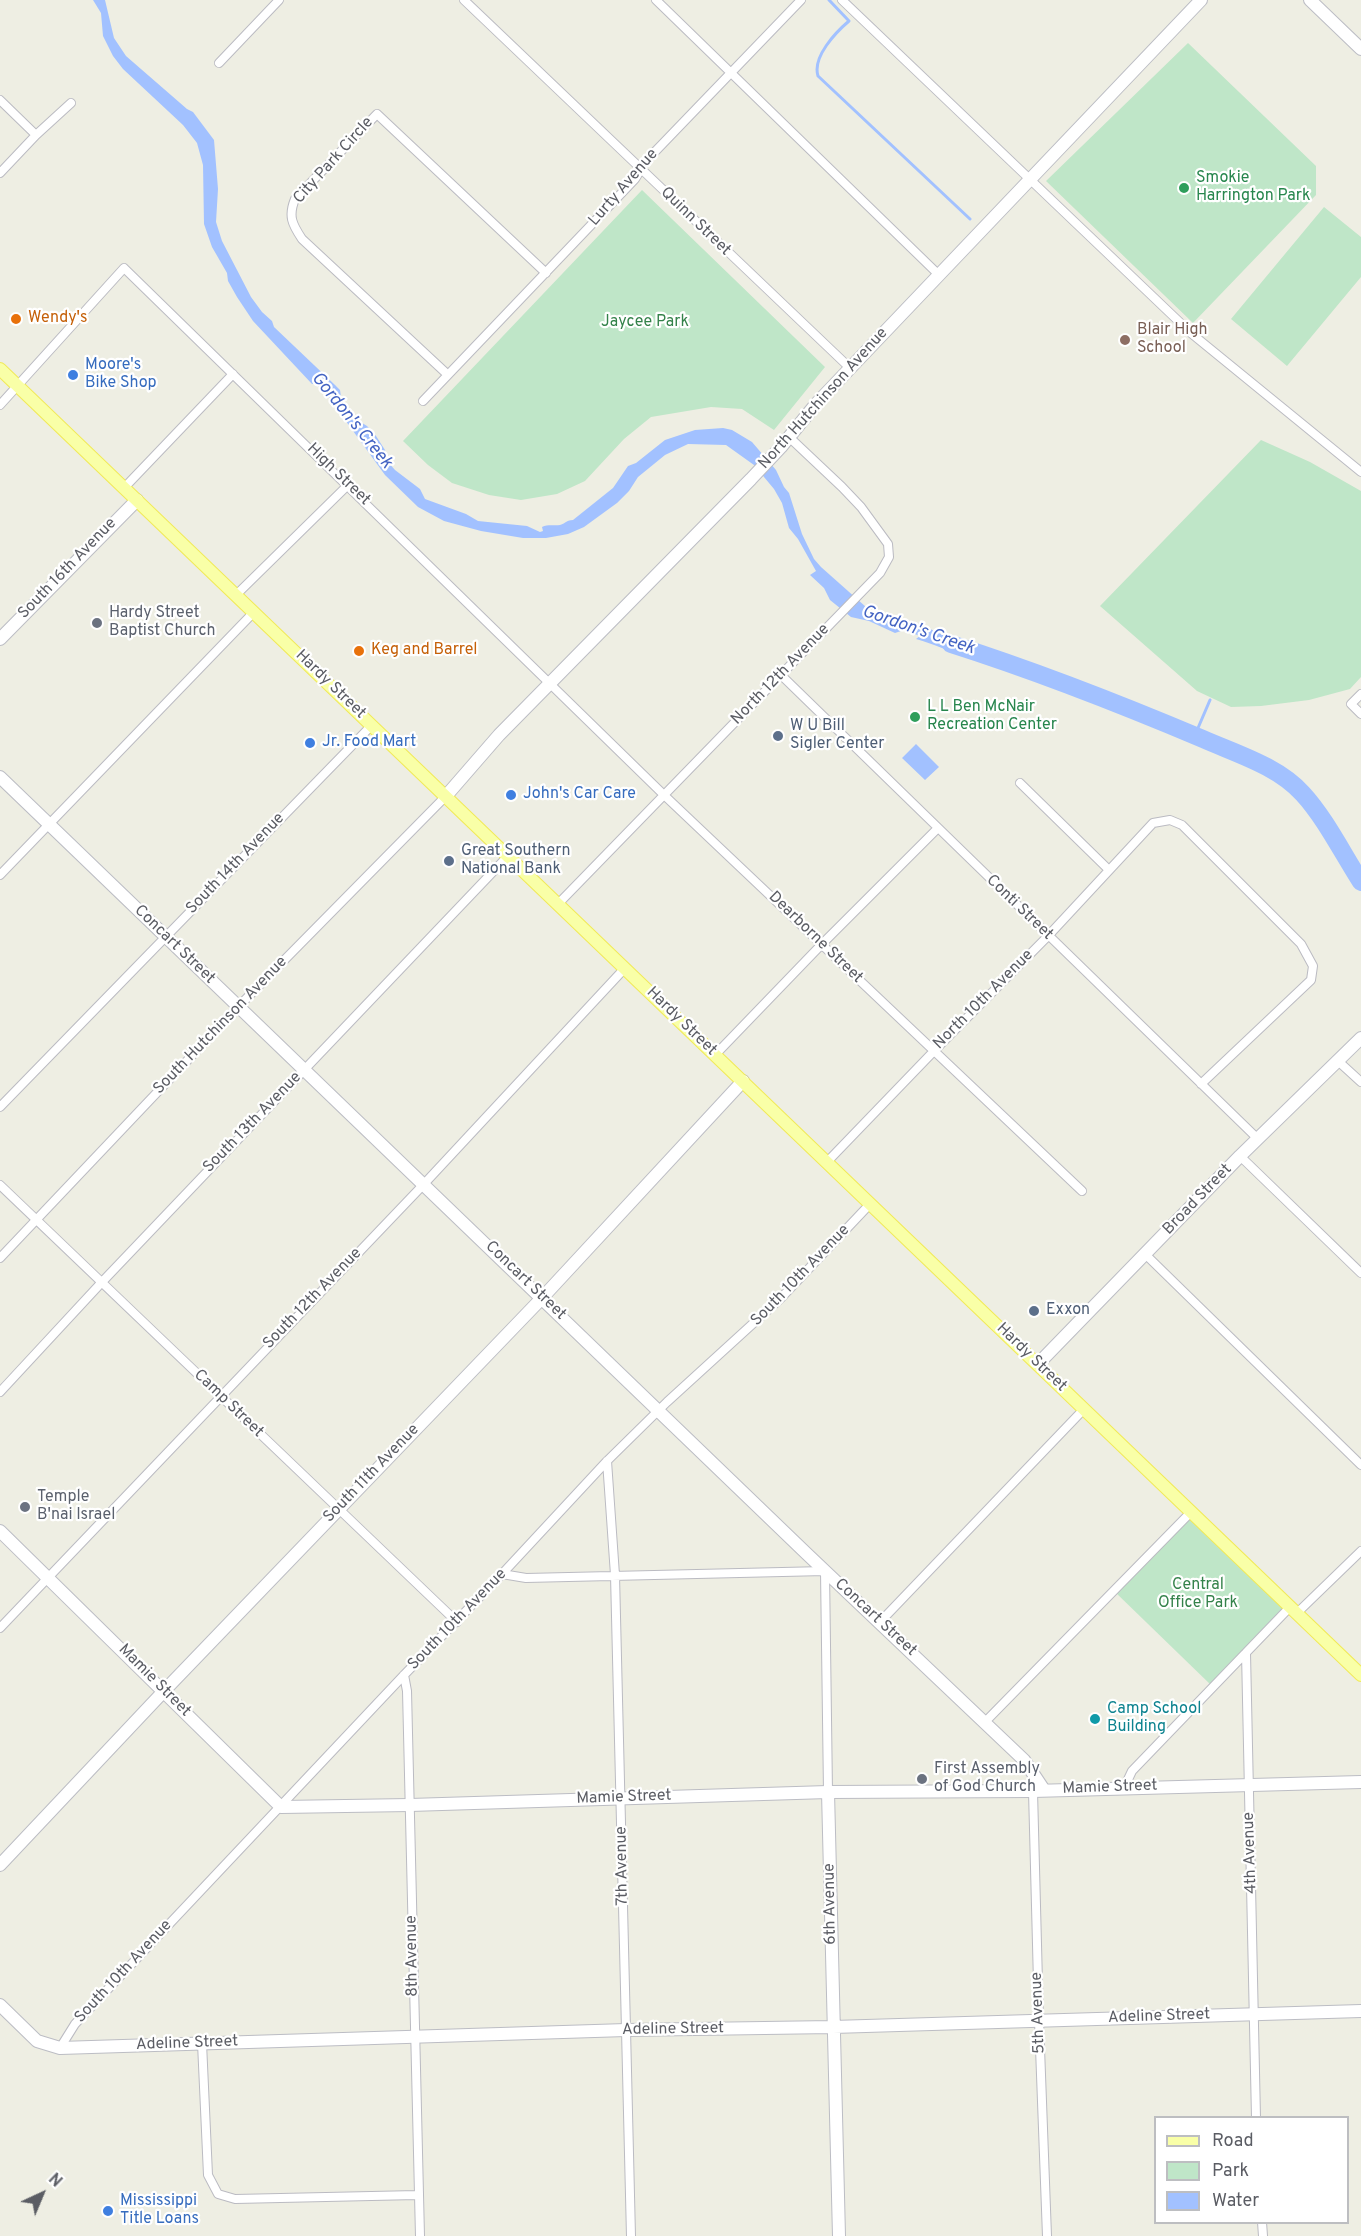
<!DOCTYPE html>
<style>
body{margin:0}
#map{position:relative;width:1361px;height:2236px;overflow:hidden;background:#eeeee3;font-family:Overpass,sans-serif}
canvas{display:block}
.legend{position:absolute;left:1154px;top:2116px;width:195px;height:108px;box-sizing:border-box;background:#fff;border:2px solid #bdbec1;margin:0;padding:8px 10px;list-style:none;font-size:18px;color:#5b5d64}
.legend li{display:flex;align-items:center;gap:12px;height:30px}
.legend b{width:30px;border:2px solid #bdbec1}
.north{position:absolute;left:12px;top:2164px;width:60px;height:60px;-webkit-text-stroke:4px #fff;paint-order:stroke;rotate:44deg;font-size:16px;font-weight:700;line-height:24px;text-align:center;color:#5b5d64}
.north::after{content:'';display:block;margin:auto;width:21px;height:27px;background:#5b5d64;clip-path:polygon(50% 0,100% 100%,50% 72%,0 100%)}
</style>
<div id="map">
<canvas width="1361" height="2236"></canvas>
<ul class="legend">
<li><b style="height:8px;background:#f9ffa7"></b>Road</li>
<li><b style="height:16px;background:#bfe6c8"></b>Park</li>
<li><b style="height:16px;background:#a2c1ff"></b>Water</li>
</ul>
<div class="north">N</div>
</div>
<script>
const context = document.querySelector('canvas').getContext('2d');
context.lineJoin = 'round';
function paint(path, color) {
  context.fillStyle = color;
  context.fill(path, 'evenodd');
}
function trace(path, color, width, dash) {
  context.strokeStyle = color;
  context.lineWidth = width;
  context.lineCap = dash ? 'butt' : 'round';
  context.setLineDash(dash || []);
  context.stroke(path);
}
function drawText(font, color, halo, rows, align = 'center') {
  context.font = font + ' Overpass,sans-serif';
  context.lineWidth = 4.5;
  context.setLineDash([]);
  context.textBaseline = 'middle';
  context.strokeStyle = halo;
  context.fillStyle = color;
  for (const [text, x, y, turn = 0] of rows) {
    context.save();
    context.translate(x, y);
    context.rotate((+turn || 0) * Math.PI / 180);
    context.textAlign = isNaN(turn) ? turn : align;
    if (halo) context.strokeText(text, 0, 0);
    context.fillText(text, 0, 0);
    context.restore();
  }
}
paint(new Path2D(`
 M1188,43L1316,166V195L1193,323L1046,181Z
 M642,190L825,367L774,430L742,409L711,407L651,417L624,439L585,481L557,494L521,500L489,495L452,483L428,465L403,441Z
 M1324,207L1361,237V277L1287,366L1231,319Z
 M1261,440L1310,462L1361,491V677L1350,689L1309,700L1261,706L1231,707L1197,691L1100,606Z
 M1191,1512L1290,1607L1213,1687L1114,1591Z`), '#bfe6c8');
paint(new Path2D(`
 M93,0H105L114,38L126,56L187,109L193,112L214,140L218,189L216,222L222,241L251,297L262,312L272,321L274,327L335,385L340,390L342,404L354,418L367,426L376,436L385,450L387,461L395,470L420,489L425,499L466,514L478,521L527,526L540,532L543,531L542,527C548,524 554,526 560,525C566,523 567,520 573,520L613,488L628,466L636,463L665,440L695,430L723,428L732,430L752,442L776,470L784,487L789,493L802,534L814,559L821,567L875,615L882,618H889L916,629L927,627C942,637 961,638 974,651L968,657C950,652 934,644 916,639L920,636L904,630L895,633L869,621L851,617L830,600L824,588L810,575L816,571L798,539L789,528L782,503L774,489L754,465L726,445L688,444L665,455L638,477L629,491L617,503L584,527L568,534L546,538H523L481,531L444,521L418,507L385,475L327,395L316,384H312L253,321L237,297L228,281L227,273L212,247L204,224L203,165L197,143L183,125L123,69L113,56L103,36L101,13Z
 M916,744L939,767L925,780L902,758Z`), '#a2c1ff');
trace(new Path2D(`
 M829,0L849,21C836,32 812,57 818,76L970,219
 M1199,737L1198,728L1210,700`), '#a2c1ff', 3);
trace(new Path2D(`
 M951,644C1036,671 1120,704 1203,739C1237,754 1278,766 1303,794C1325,818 1343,854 1361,882`), '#a2c1ff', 18);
const street = new Path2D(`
 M464,0L850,368
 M656,0L939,275
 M842,0L1192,334L1361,472
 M219,63L279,0
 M0,100L36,135
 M0,173L36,135L71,103
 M447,374L302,239C292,224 288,216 295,199L377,114L546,273
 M423,401L635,179L646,161L801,0
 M0,405L124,268L665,796L1082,1191
 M124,488L233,374
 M236,595L348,485
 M781,675L1258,1139
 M1361,694L1351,704L1361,714
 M1020,783L1109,870
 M0,875L254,612
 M558,904L880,573L889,557L888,544L861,507L842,487L789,437
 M715,1055L822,944L938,828
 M1338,1061L1361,1082
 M0,1107L372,725
 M1240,1156L1361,1273
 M827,1162L933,1052L1048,936L1153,823L1170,820L1182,825L1301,944L1313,966L1311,980L1201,1084
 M0,1185L457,1622
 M1145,1254L1361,1465
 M0,1258L239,1006L446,796
 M0,1392L102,1282L508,856
 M607,1461L615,1575L631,2236
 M502,1574L526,1578L825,1571L828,1792
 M1297,1613L1361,1551
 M880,1622L1084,1409
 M0,1628L424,1184L625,968
 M1246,1653L1256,2118
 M404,1675L407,1691L420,2236
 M985,1722L1191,1512
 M1124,1788L1132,1771L1290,1607
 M1033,1791L1039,2021L1047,2236
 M202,2043L208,2175L218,2194L235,2199L417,2195
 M60,2048L75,2024L404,1675L502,1574L607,1461L667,1402L781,1298L870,1204
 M1262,2222L1263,2236`);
const secondary = new Path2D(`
 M1310,0L1361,49
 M0,639L137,500
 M0,777L807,1554L1024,1760L1044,1790
 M446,796L499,735L751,479L781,447L816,404L1201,0
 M1038,1364L1240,1156L1361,1038
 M0,1531L281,1807L410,1805L828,1792L1033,1791L1361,1782
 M828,1792L839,2236
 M0,1865L164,1691L542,1298L743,1081
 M0,2005L37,2041L60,2048L626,2030L833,2027L1361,2011`);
const primary = new Path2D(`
 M0,369L1361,1675`);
trace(street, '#bbbbc2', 10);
trace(secondary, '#bcbdc4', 14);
trace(primary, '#f1ea59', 14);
trace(street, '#fff', 8);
trace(secondary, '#fff', 12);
trace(primary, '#f9ffa7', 12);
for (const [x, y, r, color] of [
 [1184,188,6,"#2e9e5b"],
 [16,319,6,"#e8710a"],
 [1125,340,6,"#8d6e63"],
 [73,375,6,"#3f7fe0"],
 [97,623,6,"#6b7280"],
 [359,651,6,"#e8710a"],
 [915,717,6,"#2e9e5b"],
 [778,736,6,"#5c6f8a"],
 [310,743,6,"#3f7fe0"],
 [511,795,6,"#3f7fe0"],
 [449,861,6,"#5c6f8a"],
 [1034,1311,6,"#5c6f8a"],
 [25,1507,6,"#6b7280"],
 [1095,1719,6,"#0f9aa8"],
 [922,1779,6,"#6b7280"],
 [108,2211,6,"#3f7fe0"]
]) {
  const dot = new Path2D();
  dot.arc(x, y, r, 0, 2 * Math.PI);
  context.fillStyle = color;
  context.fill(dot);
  trace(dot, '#fff', 2);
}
drawText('16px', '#5b5d64', '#fff', [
 ["City Park Circle",334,161,-48],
 ["Lurty Avenue",624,188,-49],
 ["Quinn Street",695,222,44],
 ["North Hutchinson Avenue",824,399,-48],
 ["High Street",338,475,44],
 ["South 16th Avenue",68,569,-46],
 ["North 12th Avenue",781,675,-46],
 ["Hardy Street",330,685,44],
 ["South 14th Avenue",236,864,-46],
 ["Conti Street",1019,908,44],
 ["Dearborne Street",815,938,44],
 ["Concart Street",174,945,44],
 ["North 10th Avenue",984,1000,-45],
 ["Hardy Street",681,1022,44],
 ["South Hutchinson Avenue",221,1026,-46],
 ["South 13th Avenue",253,1123,-46],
 ["Broad Street",1198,1200,-46],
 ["South 10th Avenue",801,1276,-46],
 ["Concart Street",525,1281,44],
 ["South 12th Avenue",313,1299,-46],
 ["Hardy Street",1031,1358,44],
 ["Camp Street",228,1404,44],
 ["South 11th Avenue",372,1474,-46],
 ["Concart Street",875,1618,43],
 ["South 10th Avenue",458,1620,-46],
 ["Mamie Street",154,1681,45],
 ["Mamie Street",1110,1788,-2],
 ["Mamie Street",624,1798,-2],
 ["4th Avenue",1251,1853,-92],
 ["7th Avenue",623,1866,-91],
 ["6th Avenue",831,1904,-91],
 ["8th Avenue",413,1956,-91],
 ["South 10th Avenue",124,1972,-47],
 ["5th Avenue",1039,2013,-92],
 ["Adeline Street",1159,2017,-2],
 ["Adeline Street",673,2030,-1],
 ["Adeline Street",187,2044,-2]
]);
drawText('16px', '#27864d', '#fff', [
 ["Smokie",1196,179],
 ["Harrington Park",1196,197],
 ["L L Ben McNair",927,708],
 ["Recreation Center",927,726]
], 'left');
drawText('16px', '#c56008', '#fff', [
 ["Wendy's",28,319],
 ["Keg and Barrel",371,651]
], 'left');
drawText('16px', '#34824a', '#fff', [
 ["Jaycee Park",645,323],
 ["Central",1198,1586],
 ["Office Park",1198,1604]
]);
drawText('16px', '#785e54', '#fff', [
 ["Blair High",1137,331],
 ["School",1137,349]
], 'left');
drawText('16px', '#366cbe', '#fff', [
 ["Moore's",85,366],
 ["Bike Shop",85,384],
 ["Jr. Food Mart",322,743],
 ["John's Car Care",523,795],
 ["Mississippi",120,2202],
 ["Title Loans",120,2220]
], 'left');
drawText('16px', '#5b616d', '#fff', [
 ["Hardy Street",109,614],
 ["Baptist Church",109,632],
 ["Temple",37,1498],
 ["B'nai Israel",37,1516],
 ["First Assembly",934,1770],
 ["of God Church",934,1788]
], 'left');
drawText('16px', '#4e5e75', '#fff', [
 ["W U Bill",790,727],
 ["Sigler Center",790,745],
 ["Great Southern",461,852],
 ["National Bank",461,870],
 ["Exxon",1046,1311]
], 'left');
drawText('16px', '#0d838f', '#fff', [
 ["Camp School",1107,1710],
 ["Building",1107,1728]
], 'left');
drawText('italic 18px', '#4464c3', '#fff', [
 ["Gordon's Creek",351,421,51],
 ["Gordon's Creek",918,631,19]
]);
</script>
